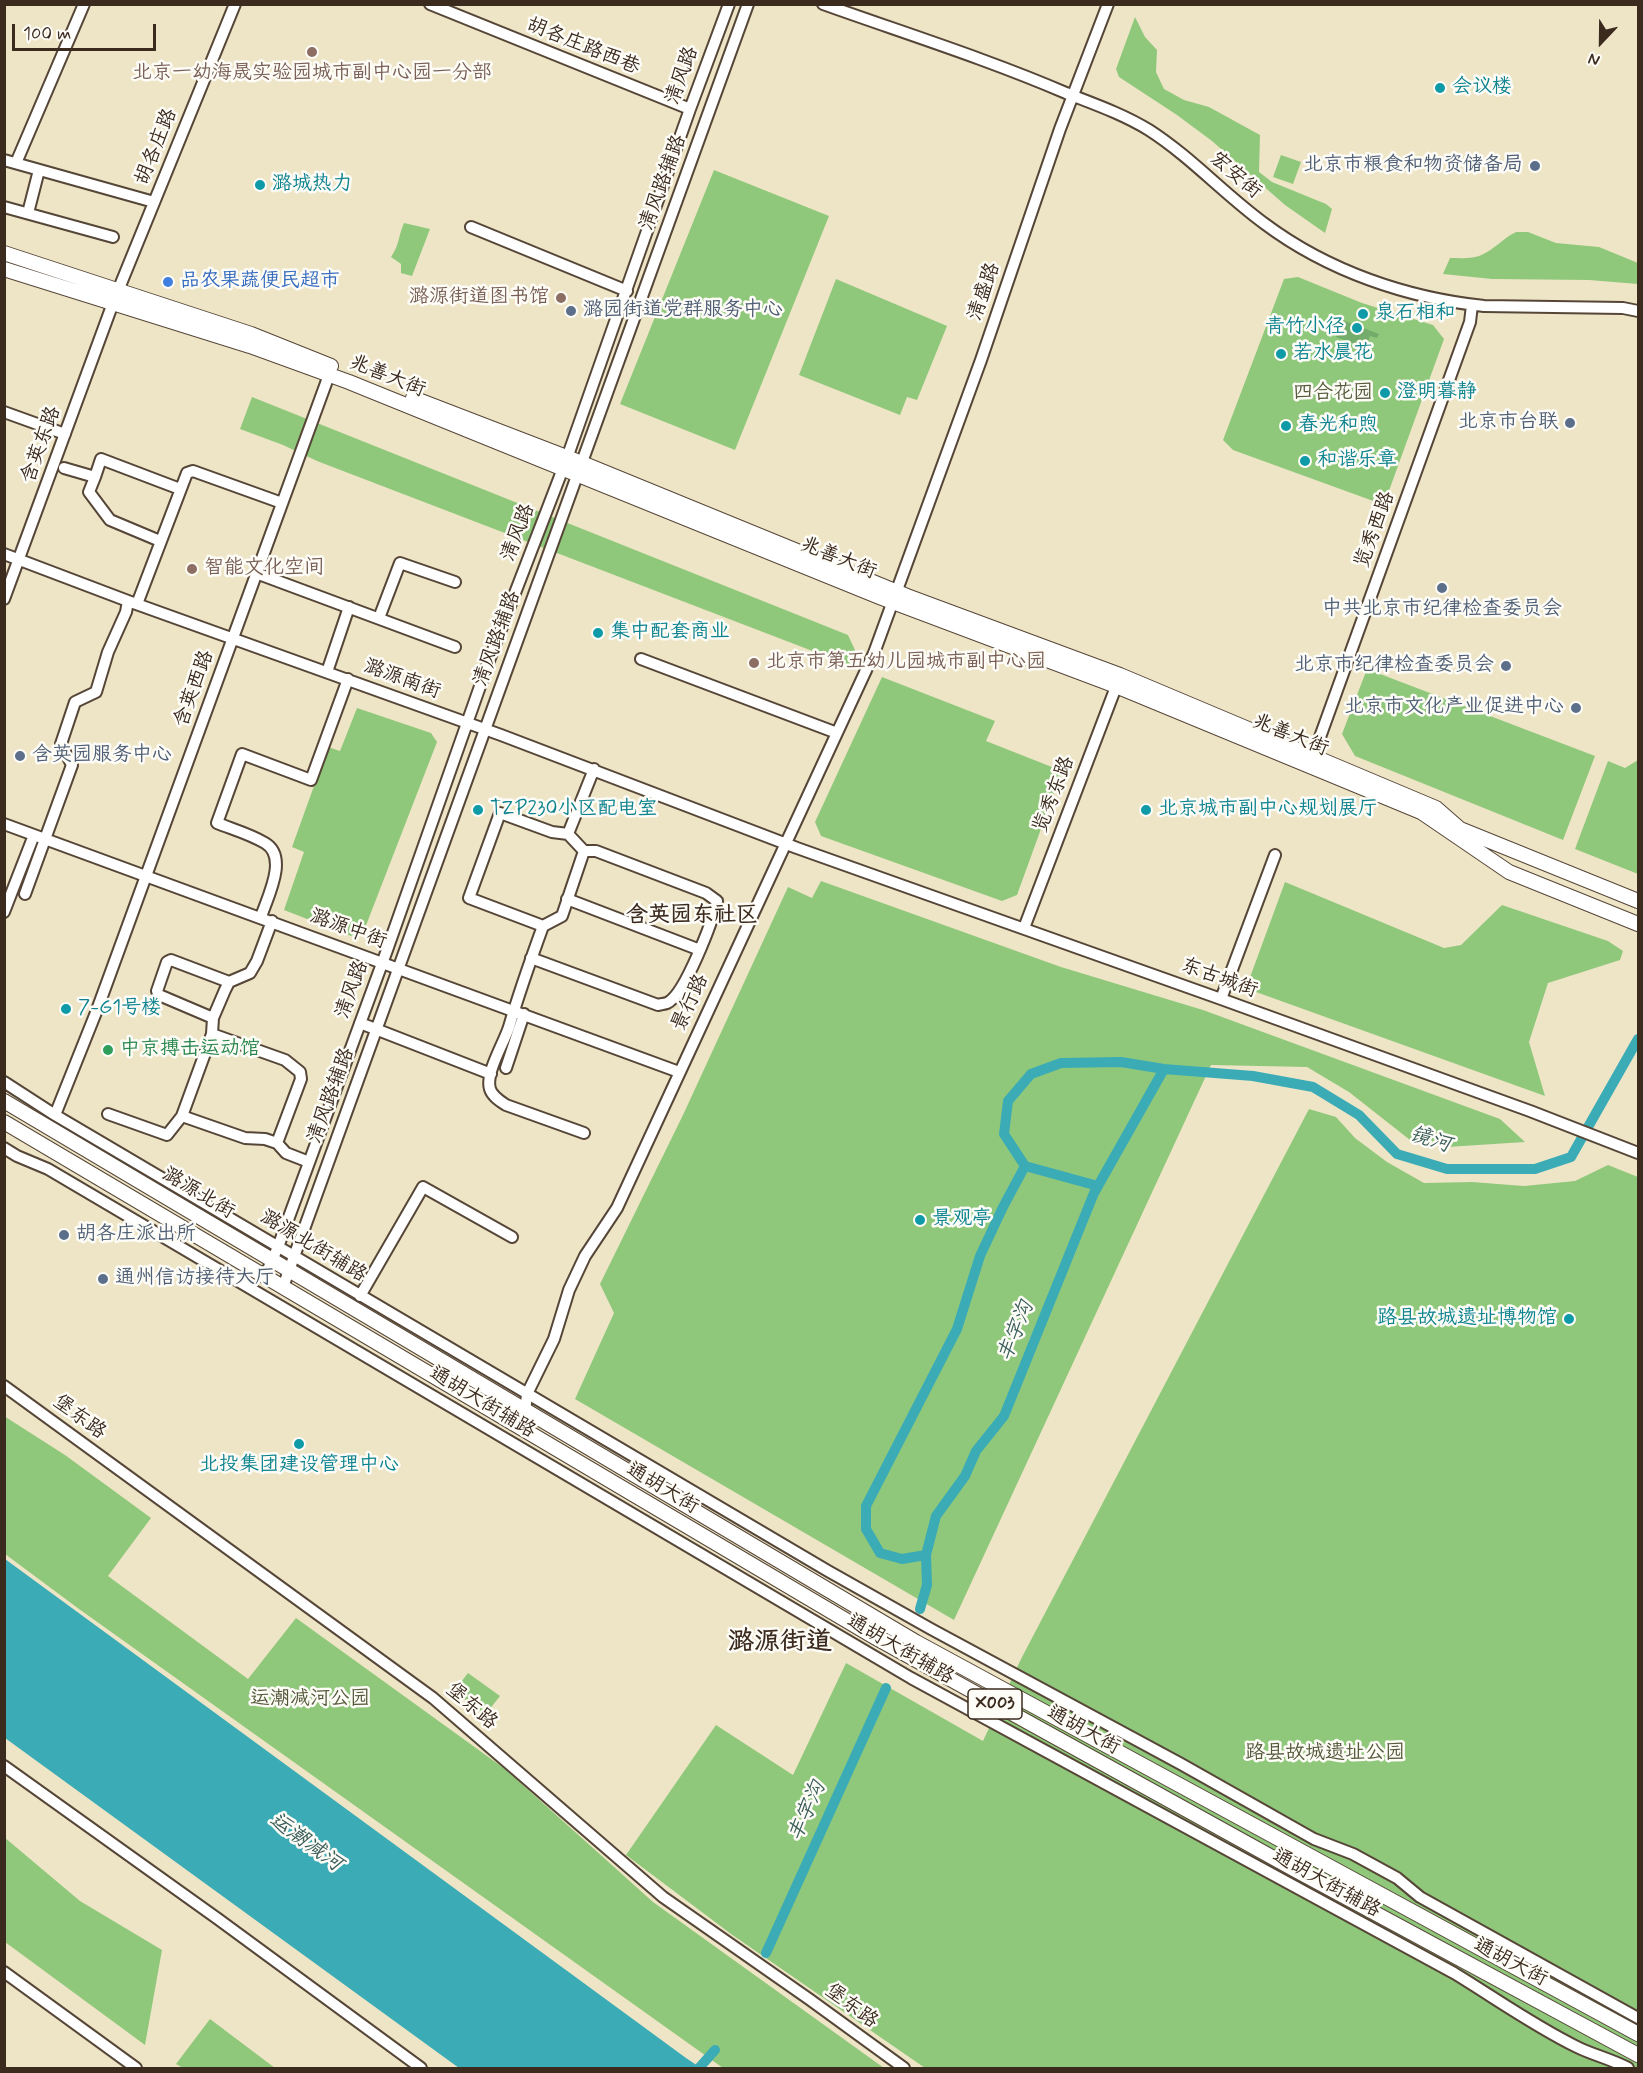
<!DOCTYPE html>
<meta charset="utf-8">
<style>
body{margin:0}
#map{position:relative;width:1643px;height:2073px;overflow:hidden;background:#eee5c7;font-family:Mynerve,sans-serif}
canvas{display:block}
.frame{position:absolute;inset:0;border:6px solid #3b2a1e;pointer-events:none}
.north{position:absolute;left:1571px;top:12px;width:60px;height:60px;-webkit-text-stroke:4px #fdfcf7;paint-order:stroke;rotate:202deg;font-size:16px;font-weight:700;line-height:24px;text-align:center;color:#3b2a1e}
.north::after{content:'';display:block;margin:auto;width:21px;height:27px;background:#3b2a1e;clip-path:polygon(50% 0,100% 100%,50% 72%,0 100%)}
.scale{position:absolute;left:12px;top:24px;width:144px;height:27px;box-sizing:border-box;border:3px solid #3b2a1e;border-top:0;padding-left:8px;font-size:18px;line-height:21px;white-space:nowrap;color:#3b2a1e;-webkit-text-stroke:4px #fdfcf7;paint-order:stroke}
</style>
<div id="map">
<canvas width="1643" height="2073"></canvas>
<div class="frame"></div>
<div class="north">N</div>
<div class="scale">100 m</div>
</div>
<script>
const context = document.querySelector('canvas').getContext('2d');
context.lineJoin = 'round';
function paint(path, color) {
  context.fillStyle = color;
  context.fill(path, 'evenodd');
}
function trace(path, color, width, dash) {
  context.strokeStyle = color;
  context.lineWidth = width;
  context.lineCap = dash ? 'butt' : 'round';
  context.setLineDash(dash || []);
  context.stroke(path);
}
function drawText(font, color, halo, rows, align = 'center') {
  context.font = font + ' Mynerve,"LXGW WenKai TC",sans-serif';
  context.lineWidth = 5;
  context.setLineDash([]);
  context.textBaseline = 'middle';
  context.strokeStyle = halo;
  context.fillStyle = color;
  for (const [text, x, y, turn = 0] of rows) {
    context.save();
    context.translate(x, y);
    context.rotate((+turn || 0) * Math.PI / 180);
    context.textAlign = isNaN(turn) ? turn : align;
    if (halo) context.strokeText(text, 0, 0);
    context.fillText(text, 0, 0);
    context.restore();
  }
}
paint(new Path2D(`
 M1135,17L1145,37L1157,50L1156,72L1164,89L1184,100L1209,107L1260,135L1259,172L1272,182L1326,204L1332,209L1325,233L1285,205L1212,141L1177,115L1119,77L1116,69Z
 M1281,155L1301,162L1293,184L1273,177Z
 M714,170L829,216L735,450L620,404Z
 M404,223L430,229L412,276L401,273V264L391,257C400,244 398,236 404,223Z
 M1516,232H1528L1556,243L1599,247L1638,263V284L1589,280L1492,279L1443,274L1450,258C1459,258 1471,259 1479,256C1493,251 1503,238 1516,232Z
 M1298,277L1362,303L1433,325L1444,339L1386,499L1376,502L1233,450L1223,440L1284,279Z
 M836,279L947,326L917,400L907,397L900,415L799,375Z
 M252,397L848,635L855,650L849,665L317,461L283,445L240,429Z
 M1367,669L1595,756L1563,840L1355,756L1342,734Z
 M882,677L995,721L986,741L1062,771L1017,895L1002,901L821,836L815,822Z
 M357,708L431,733L437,742L365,928L351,936L284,910L304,852L292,847L328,747L340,751Z
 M1638,760V874L1575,849L1608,761L1625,768Z
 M821,881L1061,967L1203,1010L1500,1119L1525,1142L1447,1147L1410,1140L1349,1092L1307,1067L1211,1065L954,1620L575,1399L614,1313L600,1284L683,1115L788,887L812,898Z
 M1285,882L1444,948L1461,945L1502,905L1608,941L1623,951L1620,960L1548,983L1529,1042L1545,1096L1256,992L1249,980Z
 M1309,1109L1336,1117L1355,1138L1387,1162L1424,1183L1472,1182L1524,1186L1575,1181L1608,1165L1638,1177V2068H925L731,1934L626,1855L716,1725L793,1775L846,1663L983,1741L1021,1659Z
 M4,1416L65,1455L151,1518L108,1576L248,1679L296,1618L505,1769L653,1902L884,2068H723L79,1609L5,1554Z
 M468,1673L500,1696L485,1715L454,1691Z
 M4,1837L80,1901L162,1950L145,2045L5,1942Z
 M210,2019L275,2068H183L176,2064Z`), '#90c87b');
paint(new Path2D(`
 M1337,318L1379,334L1377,338L1370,336L1366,348L1336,337L1340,324L1335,322Z`), '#74ac6b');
paint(new Path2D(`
 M5,1559L686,2058L701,2068H459L5,1738Z`), '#3bacb6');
trace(new Path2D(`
 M1025,1166L1004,1134L1008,1101L1031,1074L1061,1063L1121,1062L1164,1069L1253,1076L1313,1087L1359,1115L1397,1154L1447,1169H1535L1571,1157L1638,1039
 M926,1555L902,1559L880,1553L866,1529V1506L957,1329L980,1256L1003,1207L1025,1166L1098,1186
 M920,1609L927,1585L926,1555L936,1516L965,1476L976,1451L1004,1416L1094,1193L1164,1069
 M766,1953L886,1688
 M699,2068L715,2050`), '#3bacb6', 10);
const minor = new Path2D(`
 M430,4L690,109
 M823,4C904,33 987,59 1066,93C1094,104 1123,114 1149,130C1191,157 1225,195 1265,224C1328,271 1407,298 1484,306L1623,308L1638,311
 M4,160L154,202
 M16,163L84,4
 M4,207L113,237
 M28,213L39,170
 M471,227L627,291
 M4,412L65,434
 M64,468L95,477L89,492L110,520L160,541
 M95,477L101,459L180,489
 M4,554L128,601L501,735L797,848L1221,999L1530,1111L1638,1153
 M256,573L455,647
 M4,599L113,303L235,4
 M137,604L187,473L193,471L282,503
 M379,618L400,563L455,582
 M641,659L837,733
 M327,672L349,607
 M1311,762L1470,322L1472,305
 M4,824L679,1072
 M25,894L72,765L61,744L75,702L96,692L108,652L126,612L128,601
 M567,899L700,950
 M4,912L34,835
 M261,917C267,898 289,857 265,843C250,834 232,829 217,823L242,754L311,780L348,679
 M543,926L469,898L500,813L552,832L568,834
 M1024,928L1119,679
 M531,958L658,1005C661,1004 664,1004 667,1003C685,995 713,920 717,901L706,893L596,851H584
 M1221,999L1275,855
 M213,1018L159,995L157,991L167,962L171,960L229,982
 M360,1023L491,1074
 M212,1034L285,1060L300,1072L301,1079L277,1143
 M506,1068L524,1014
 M4,1082L55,1115L828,1571L931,1629L1181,1764L1314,1839L1353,1854L1397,1878L1420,1897L1638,2018
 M108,1114L167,1135L182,1116L212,1034L213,1018L225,990L229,982L250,973L257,961L272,921
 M55,1115L97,1010L329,375
 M182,1116L245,1138L265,1139L277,1143L286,1153L309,1162
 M584,1133L506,1105C500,1101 492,1096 490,1089C485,1073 504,1043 509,1027C519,993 531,959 543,926L562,916L584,851L568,834L594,769
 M4,1148L17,1156L48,1169L911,1678L1454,1973C1495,1998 1534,2026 1577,2047C1593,2055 1611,2059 1628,2068
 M265,1276L278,1247L387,950L490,658L567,458L690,109L729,4
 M283,1287L748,4
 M360,1296L423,1187L512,1237
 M4,1386L433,1698L663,1897L809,1999L904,2068
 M523,1430L527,1394L554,1339L569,1290L585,1256L617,1208L874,653L981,360L1060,129L1108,4
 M4,1766L218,1919L421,2068
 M4,1972L136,2068`);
const major = new Path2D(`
 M4,253L251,334L331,366
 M4,269L250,346L349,382L882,598L1116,686L1421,812L1509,872L1638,924
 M413,398L582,463L907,596L1120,675L1436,808L1460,829L1638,901
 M4,1101L916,1642L1638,2034
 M4,1122L876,1638L1297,1871L1638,2055`);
trace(minor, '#564637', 14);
trace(major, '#564637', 16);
trace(minor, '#fff', 10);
trace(major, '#fff', 14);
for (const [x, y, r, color] of [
 [312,52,6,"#8d6e63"],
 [1440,88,6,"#0f9aa8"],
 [1535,166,6,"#5c6f8a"],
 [260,185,6,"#0f9aa8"],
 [168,282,6,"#3f7fe0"],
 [561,298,6,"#8d6e63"],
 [571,311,6,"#5c6f8a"],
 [1363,314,6,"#0f9aa8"],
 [1357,328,6,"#0f9aa8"],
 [1281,354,6,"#0f9aa8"],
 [1385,393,6,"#0f9aa8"],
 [1570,423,6,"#5c6f8a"],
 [1286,426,6,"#0f9aa8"],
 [1305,461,6,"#0f9aa8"],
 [192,569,6,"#8d6e63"],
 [1442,588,6,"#5c6f8a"],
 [598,633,6,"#0f9aa8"],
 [754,663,6,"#8d6e63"],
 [1506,666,6,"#5c6f8a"],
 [1576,708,6,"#5c6f8a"],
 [20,756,6,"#5c6f8a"],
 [478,810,6,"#0f9aa8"],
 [1146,810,6,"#0f9aa8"],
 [66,1009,6,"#0f9aa8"],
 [108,1050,6,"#2e9e5b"],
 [920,1220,6,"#0f9aa8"],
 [64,1235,6,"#5c6f8a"],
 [103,1279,6,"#5c6f8a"],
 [1569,1319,6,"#0f9aa8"],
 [299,1444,6,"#0f9aa8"]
]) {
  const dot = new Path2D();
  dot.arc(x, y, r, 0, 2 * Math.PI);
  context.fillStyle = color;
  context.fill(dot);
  trace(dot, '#fdfcf7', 2);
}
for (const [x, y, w] of [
 [995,1704,54]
]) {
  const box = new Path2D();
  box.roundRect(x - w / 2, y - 15, w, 30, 4.5);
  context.fillStyle = '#fdfcf7';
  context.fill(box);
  trace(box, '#3b2a1e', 1.5);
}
drawText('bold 18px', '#3b2a1e', null, [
 ["X003",995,1704]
]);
drawText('20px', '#3b2a1e', '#fdfcf7', [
 ["胡各庄路西巷",583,47,22],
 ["清风路",683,76,-70],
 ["胡各庄路",157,147,-68],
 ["宏安街",1235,176,40],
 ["清风路辅路",664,183,-70],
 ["清盛路",985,292,-71],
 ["兆善大街",387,377,22],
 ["含英东路",42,445,-70],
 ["览秀西路",1376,530,-70],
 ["清风路",519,533,-69],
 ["兆善大街",838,559,22],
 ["清风路辅路",498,639,-70],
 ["潞源南街",402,680,20],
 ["含英西路",195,689,-70],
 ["兆善大街",1290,736,22],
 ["览秀东路",1055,795,-69],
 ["潞源中街",348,930,20],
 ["东古城街",1219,979,20],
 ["清风路",353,990,-70],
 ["景行路",691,1003,-65],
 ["清风路辅路",332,1096,-70],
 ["潞源北街",198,1194,31],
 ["潞源北街辅路",313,1247,31],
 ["通胡大街辅路",482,1403,31],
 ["堡东路",79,1418,36],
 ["通胡大街",662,1489,31],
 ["通胡大街辅路",900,1650,30],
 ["堡东路",471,1707,40],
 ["通胡大街",1083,1731,29],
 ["通胡大街辅路",1326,1884,29],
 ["通胡大街",1510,1963,28],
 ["堡东路",851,2007,36]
]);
drawText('20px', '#785e54', '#fdfcf7', [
 ["北京一幼海晟实验园城市副中心园一分部",312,74,"center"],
 ["潞源街道图书馆",549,298,"right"],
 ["智能文化空间",204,569],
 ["北京市第五幼儿园城市副中心园",766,663]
], 'left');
drawText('20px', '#0d838f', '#fdfcf7', [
 ["会议楼",1452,88],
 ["潞城热力",272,185],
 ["泉石相和",1375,314],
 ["青竹小径",1345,328,"right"],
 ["若水晨花",1293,354],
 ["澄明暮静",1397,393],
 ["春光和煦",1298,426],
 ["和谐乐章",1317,461],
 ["集中配套商业",610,633],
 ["TZP230小区配电室",490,810],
 ["北京城市副中心规划展厅",1158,810],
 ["7-G1号楼",78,1009],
 ["景观亭",932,1220],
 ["路县故城遗址博物馆",1557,1319,"right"],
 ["北投集团建设管理中心",299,1466,"center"]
], 'left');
drawText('20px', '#4e5e75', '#fdfcf7', [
 ["北京市粮食和物资储备局",1523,166],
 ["潞园街道党群服务中心",583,311,"left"],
 ["北京市台联",1558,423],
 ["中共北京市纪律检查委员会",1442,610,"center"],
 ["北京市纪律检查委员会",1494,666],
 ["北京市文化产业促进中心",1564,708],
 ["含英园服务中心",32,756,"left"],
 ["胡各庄派出所",76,1235,"left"],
 ["通州信访接待大厅",115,1279,"left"]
], 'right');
drawText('20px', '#366cbe', '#fdfcf7', [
 ["品农果蔬便民超市",180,282]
], 'left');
drawText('20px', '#54593a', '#fdfcf7', [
 ["四合花园",1333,394],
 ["运潮减河公园",310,1700],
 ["路县故城遗址公园",1325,1754]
]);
drawText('20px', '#27864d', '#fdfcf7', [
 ["中京搏击运动馆",120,1050]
], 'left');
drawText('italic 21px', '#3b5e5b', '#fdfcf7', [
 ["镜河",1430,1141,17],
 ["丰字沟",1017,1332,-68],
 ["丰字沟",808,1812,-66],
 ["运潮减河",305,1843,36]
]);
drawText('bold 22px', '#3b2a1e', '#fdfcf7', [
 ["含英园东社区",692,916]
]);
drawText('bold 26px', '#3b2a1e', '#fdfcf7', [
 ["潞源街道",780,1644]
]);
</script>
